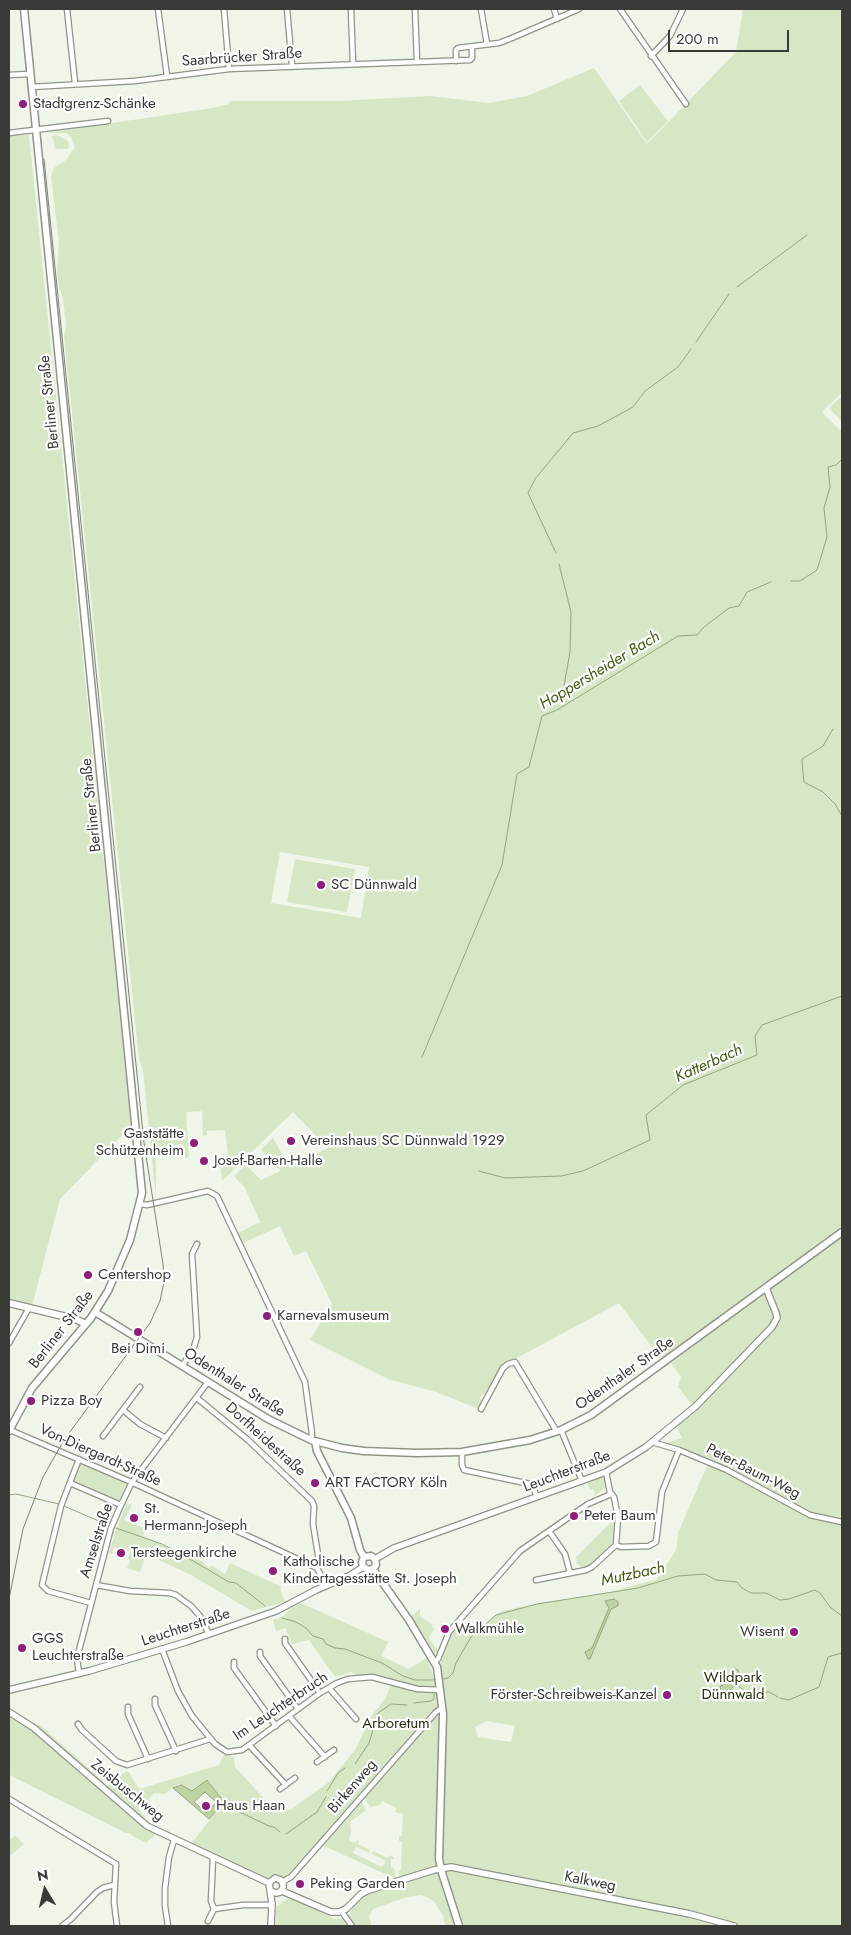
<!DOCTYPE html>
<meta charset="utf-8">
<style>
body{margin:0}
#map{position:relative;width:851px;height:1935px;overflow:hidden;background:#f0f5ea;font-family:Jost,sans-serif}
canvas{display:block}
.frame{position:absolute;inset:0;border:10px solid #393b36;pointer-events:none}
.north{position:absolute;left:20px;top:1865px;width:50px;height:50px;-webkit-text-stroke:4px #fff;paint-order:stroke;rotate:351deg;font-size:14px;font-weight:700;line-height:20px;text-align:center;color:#393b36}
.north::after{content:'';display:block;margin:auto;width:18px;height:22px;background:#393b36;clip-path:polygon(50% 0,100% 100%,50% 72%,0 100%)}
.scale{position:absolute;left:668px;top:30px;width:121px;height:22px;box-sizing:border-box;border:2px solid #393b36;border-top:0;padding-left:6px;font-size:15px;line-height:18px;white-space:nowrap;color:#393b36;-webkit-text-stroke:4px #fff;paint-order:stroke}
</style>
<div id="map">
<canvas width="851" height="1935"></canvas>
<div class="frame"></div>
<div class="north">N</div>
<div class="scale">200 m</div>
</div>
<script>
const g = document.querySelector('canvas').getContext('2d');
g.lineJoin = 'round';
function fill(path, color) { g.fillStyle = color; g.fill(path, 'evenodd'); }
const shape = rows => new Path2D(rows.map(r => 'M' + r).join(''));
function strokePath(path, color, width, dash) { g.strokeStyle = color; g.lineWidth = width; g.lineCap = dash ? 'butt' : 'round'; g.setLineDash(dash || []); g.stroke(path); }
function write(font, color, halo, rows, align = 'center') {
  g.font = font + ' Jost,sans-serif'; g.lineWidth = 4.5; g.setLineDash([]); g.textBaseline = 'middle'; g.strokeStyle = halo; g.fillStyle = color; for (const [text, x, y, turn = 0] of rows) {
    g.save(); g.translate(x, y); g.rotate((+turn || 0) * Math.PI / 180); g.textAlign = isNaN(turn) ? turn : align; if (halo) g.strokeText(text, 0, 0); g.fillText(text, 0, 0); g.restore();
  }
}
fill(shape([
 [743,9,842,9,842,392,822,412,842,432,842,1226,661,1359,619,1303,515,1359,506,1361,489,1388,480,1398,483,1402,479,1409,436,1392,388,1379,310,1340,332,1304,306,1251,294,1256,280,1226,243,1243,238,1233,260,1222,245,1188,234,1176,246,1165,261,1180,281,1171,261,1150,273,1138,289,1167,328,1148,293,1112,222,1181,220,1157,228,1156,225,1130,207,1131,207,1135,203,1136,202,1111,204,1111,186,1112,189,1157,185,1158,184,1146,181,1144,161,1149,158,1152,153,1145,153,1149,158,1153,156,1156,156,1199,143,1070,139,1059,64,336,66,325,63,298,59,287,57,271,59,243,51,176,54,168,66,160,75,147,71,137,66,133,45,133,213,108,229,104,230,101,338,101,430,96,489,103,527,96,594,68,647,144,736,52],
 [280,852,369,867,361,918,271,903],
 [640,85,668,121,647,142,619,101],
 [29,135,131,1126,60,1199,32,1306,9,1300,9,136],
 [57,135,67,140,69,144,68,149,55,149,53,139,50,137],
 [842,396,842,422,829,408],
 [295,859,355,869,347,912,287,902],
 [842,1236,842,1926,445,1926,443,1916,434,1901,422,1895,407,1897,373,1909,369,1916,372,1926,276,1926,276,1907,287,1899,292,1898,334,1919,348,1918,354,1905,369,1893,428,1875,400,1877,398,1871,401,1870,402,1841,399,1841,399,1836,402,1836,403,1814,395,1812,397,1808,382,1801,380,1805,370,1807,364,1797,361,1801,366,1810,350,1822,351,1833,349,1840,356,1843,357,1840,359,1841,358,1844,370,1850,369,1853,356,1847,353,1853,382,1867,386,1861,372,1854,373,1851,388,1858,390,1855,393,1857,394,1859,391,1859,391,1867,394,1868,396,1879,318,1843,281,1886,190,1845,224,1802,207,1779,192,1791,179,1784,165,1794,154,1793,140,1811,145,1817,143,1820,106,1788,125,1772,129,1772,139,1789,219,1765,224,1755,234,1757,235,1767,267,1802,290,1810,329,1782,355,1750,372,1715,385,1699,391,1685,396,1681,382,1676,356,1675,352,1672,335,1677,309,1640,292,1644,285,1628,276,1631,273,1620,284,1616,290,1609,301,1603,388,1642,381,1656,409,1669,427,1658,434,1678,442,1677,440,1665,449,1639,461,1623,474,1634,495,1615,507,1610,539,1603,611,1592,657,1579,676,1550,678,1533,709,1461,667,1443,682,1438,676,1426,782,1320,769,1290],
 [487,1721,515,1726,511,1742,478,1737,475,1727],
 [765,1292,774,1312,772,1324,693,1406,678,1387,681,1377,671,1363],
 [82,1463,125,1482,127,1485,119,1500,73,1482,79,1464],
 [602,1477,605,1479,606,1487,593,1497,595,1494,593,1489,590,1490,587,1483],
 [127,1503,132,1505,124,1520,146,1529,143,1536,204,1562,204,1564,209,1568,211,1565,225,1574,230,1563,282,1587,280,1589,285,1602,252,1611,191,1575,146,1554,140,1572,127,1568,130,1560,128,1559,130,1551,114,1547,112,1554,109,1553,116,1530],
 [615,1521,614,1540,611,1546,589,1566,582,1567,575,1562,578,1560,575,1558,611,1522],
 [420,1609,420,1616,433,1625,432,1627,434,1629,429,1638,438,1651,436,1655,411,1616],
 [9,1716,26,1725,130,1817,145,1828,156,1834,146,1843,131,1835,130,1833,126,1833,9,1775],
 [39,1724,105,1783,102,1786,40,1730,37,1726],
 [15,1835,24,1844,9,1857,9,1841]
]), '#d7e6c5');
const water = shape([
 [614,1599,618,1602,618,1606,611,1609,590,1659,588,1659,585,1652,592,1648,609,1608,605,1601,614,1599],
 [735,1669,738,1670,739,1673,733,1677,735,1681,734,1686,727,1693,721,1692,720,1686,723,1685,735,1669],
 [207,1780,224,1802,209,1819,173,1788,181,1785,192,1791,207,1780],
 [205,1792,216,1802,207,1813,194,1802,205,1792]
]);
fill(water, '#bdd4a0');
strokePath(water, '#95a680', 1);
strokePath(shape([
 [737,287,807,235],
 [696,342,729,294],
 [556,553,528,493,535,479,573,433,598,426,633,407,645,391,678,367,691,349],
 [559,564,571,612,570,652,562,697],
 [791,581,800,581,817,570,827,537,824,508,830,487,828,467,836,465,842,459],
 [833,729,823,746,802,759,803,773,804,782,823,792,835,804,842,816],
 [422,1057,502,865,517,774,529,767,542,716,557,710,678,636,697,635,704,627,729,608,739,606,747,592,771,582],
 [479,1171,505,1178,561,1176,583,1171,650,1140,646,1115,683,1085,757,1055,755,1036,762,1025,842,996],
 [9,1495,16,1494,59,1504],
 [64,1506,108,1525],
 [116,1528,162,1544,183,1555,229,1582,236,1583,265,1606],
 [282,1618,296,1622,306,1628,313,1636,323,1639,326,1644,335,1648,345,1649,382,1663,403,1676,415,1680,434,1680],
 [443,1679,448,1678,453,1673,456,1663,471,1637,496,1615,537,1604,638,1588,678,1576,705,1574,716,1580,737,1582,742,1588,751,1593,766,1593,780,1600,789,1599,815,1590,820,1593,830,1607,842,1616],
 [734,1683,748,1693,769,1692,778,1697],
 [780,1698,789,1700,819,1687,828,1657,842,1653],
 [414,1703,431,1701,434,1699,434,1694],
 [355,1764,369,1743,378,1713,391,1704,407,1705],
 [327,1791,338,1773,345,1768],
 [227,1806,269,1826,274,1827,280,1832],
 [286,1834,317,1812,326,1797]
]), '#95a680', 1);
const minor = shape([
 [67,9,75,83],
 [158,9,167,76],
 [224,9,229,69],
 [287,9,292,66],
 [351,9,353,64],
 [415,9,417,62],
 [481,9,487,44],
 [554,9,557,19],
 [620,9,686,104],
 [651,56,670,36,683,9],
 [456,61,456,50,458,48,499,43,512,38,579,9],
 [9,75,30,74],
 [31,87,135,81,229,69,470,60,472,58,472,47],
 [9,133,108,121],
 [140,1204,147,1205,208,1191,217,1196,305,1382,312,1434,311,1440],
 [9,1343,29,1308],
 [182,1366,193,1350,197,1337,192,1254,197,1244],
 [197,1398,248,1440,312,1501,314,1506,313,1524,319,1561,317,1568,326,1585],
 [481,1409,503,1368,508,1364,515,1362,557,1432],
 [123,1410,140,1424,166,1438],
 [10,1430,129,1481,317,1568],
 [561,1430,582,1481],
 [103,1436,140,1387],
 [652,1442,679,1450,727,1470,810,1515,842,1522],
 [462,1452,462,1465,464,1470,530,1484,533,1487,537,1497],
 [79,1459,61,1506,42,1585,48,1591,91,1603],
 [70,1483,121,1505],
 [549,1531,565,1554,570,1573],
 [616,1545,621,1547,649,1546,656,1542,662,1492,679,1450],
 [536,1580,586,1570,592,1567,616,1545,618,1517,614,1497,610,1492],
 [96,1585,130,1591,170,1593,176,1595,191,1606,200,1616,209,1634],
 [285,1639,285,1643,320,1693],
 [162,1649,178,1691,192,1716,215,1744,227,1752,242,1750,320,1693,337,1683,348,1679,372,1677,417,1689,440,1690],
 [260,1652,260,1656,298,1709],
 [234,1662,234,1668,276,1726],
 [434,1662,438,1659,449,1632,520,1551,588,1504,609,1495,610,1492,606,1472],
 [79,1674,77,1658,111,1528,121,1505,132,1482,208,1382],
 [329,1688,356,1719],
 [155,1699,155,1705,176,1751],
 [128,1707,128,1714,148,1759],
 [289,1716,325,1757],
 [78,1724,82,1730,116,1761,127,1765,210,1739],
 [249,1745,286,1785],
 [317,1762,334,1750],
 [280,1789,295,1778],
 [9,1799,116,1864,114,1902,117,1926],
 [282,1882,291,1877,436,1712,442,1708],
 [214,1909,243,1905,272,1905],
 [342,1912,352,1926],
 [208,1921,214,1909,211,1901,213,1858],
 [62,1926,71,1919,97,1892,103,1888,114,1885],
 [168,1926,165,1906,165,1888,169,1857,174,1840]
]);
const tertiary = shape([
 [375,1559,394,1548,606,1472,646,1447,696,1406,772,1327,777,1318,776,1313,766,1288],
 [9,1690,89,1671,186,1642,276,1611,316,1590,349,1576,363,1567],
 [9,1712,34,1728,147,1826,269,1883],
 [269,1883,272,1904,271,1926],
 [269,1883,275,1878,281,1880,283,1884,283,1888,280,1892,276,1893,271,1891],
 [282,1891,331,1912,339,1912,346,1909,361,1894,369,1890,434,1870,451,1867,690,1914,734,1926]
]);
const secondary = shape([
 [9,1303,75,1319,86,1324],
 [95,1312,268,1419,311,1440,342,1448,364,1451,417,1453,462,1452,530,1440,561,1430,591,1415,842,1232],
 [9,1431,32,1388,91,1318,108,1291,130,1240,142,1193,24,9],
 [315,1441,317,1451,351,1518,360,1550,364,1557],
 [364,1557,371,1556,375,1559,376,1565,373,1569],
 [364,1557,362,1562,363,1567,369,1570,373,1569],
 [373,1569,409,1620,437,1667,443,1714,439,1859,442,1873,459,1926]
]);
strokePath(minor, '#8f9489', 7);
strokePath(tertiary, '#8f9489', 8);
strokePath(secondary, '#8f9489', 9);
strokePath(minor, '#fff', 4.5);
strokePath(tertiary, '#fff', 5.5);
strokePath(secondary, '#fff', 6);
strokePath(shape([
 [9,1599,23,1529,43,1477,64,1440,150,1323,160,1301,164,1282,163,1264,144,1143,44,159]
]), '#7d8179', 1);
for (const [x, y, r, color] of [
 [23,104,5,"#911c7b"],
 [321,885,5,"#911c7b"],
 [291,1141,5,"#911c7b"],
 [194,1143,5,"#911c7b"],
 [204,1161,5,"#911c7b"],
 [88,1275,5,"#911c7b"],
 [267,1316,5,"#911c7b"],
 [138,1332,5,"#911c7b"],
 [31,1401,5,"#911c7b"],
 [315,1483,5,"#911c7b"],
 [574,1516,5,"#911c7b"],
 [134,1518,5,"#911c7b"],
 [121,1553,5,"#911c7b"],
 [273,1571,5,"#911c7b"],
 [445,1629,5,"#911c7b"],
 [794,1632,5,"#911c7b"],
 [22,1648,5,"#911c7b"],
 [667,1695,5,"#911c7b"],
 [206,1806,5,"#911c7b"],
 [300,1884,5,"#911c7b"]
]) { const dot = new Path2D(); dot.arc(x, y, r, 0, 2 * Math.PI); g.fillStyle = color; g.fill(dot); strokePath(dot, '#fff', 2); }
write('15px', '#393b36', '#fff', [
 ["Saarbrücker Straße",242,58,-4],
 ["Berliner Straße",50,402,-96],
 ["Berliner Straße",92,805,-96],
 ["Berliner Straße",62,1330,-52],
 ["Odenthaler Straße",625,1374,-35],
 ["Odenthaler Straße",234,1383,32],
 ["Dorfheidestraße",265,1440,42],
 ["Von-Diergardt-Straße",100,1456,24],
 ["Leuchterstraße",567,1472,-21],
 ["Peter-Baum-Weg",753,1472,27],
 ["Amselstraße",97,1541,-72],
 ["Leuchterstraße",186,1628,-18],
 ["Im Leuchterbruch",281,1707,-34],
 ["Birkenweg",353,1787,-49],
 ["Zeisbuschweg",127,1791,39],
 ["Kalkweg",590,1882,11]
]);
write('15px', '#393b36', '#fff', [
 ["Stadtgrenz-Schänke",33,104],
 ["SC Dünnwald",331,885],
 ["Gaststätte",184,1134,"right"],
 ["Schützenheim",184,1151,"right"],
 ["Vereinshaus SC Dünnwald 1929",301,1141],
 ["Josef-Barten-Halle",214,1161],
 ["Centershop",98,1275],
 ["Karnevalsmuseum",277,1316],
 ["Bei Dimi",138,1349,"center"],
 ["Pizza Boy",41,1401],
 ["ART FACTORY Köln",325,1483],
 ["St.",144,1509],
 ["Hermann-Joseph",144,1526],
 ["Peter Baum",584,1516],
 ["Tersteegenkirche",131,1553],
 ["Katholische",283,1562],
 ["Kindertagesstätte St. Joseph",283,1579],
 ["Walkmühle",455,1629],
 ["Wisent",784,1632,"right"],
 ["GGS",32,1639],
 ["Leuchterstraße",32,1656],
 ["Förster-Schreibweis-Kanzel",657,1695,"right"],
 ["Haus Haan",216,1806],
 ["Peking Garden",310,1884]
], 'left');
write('15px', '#24320c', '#fff', [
 ["Wildpark",733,1678],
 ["Dünnwald",733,1695],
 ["Arboretum",396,1724]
]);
write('italic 16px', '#435d11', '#fff', [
 ["Hoppersheider Bach",600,671,-31],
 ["Katterbach",709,1064,-24],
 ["Mutzbach",633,1575,-12]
]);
</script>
